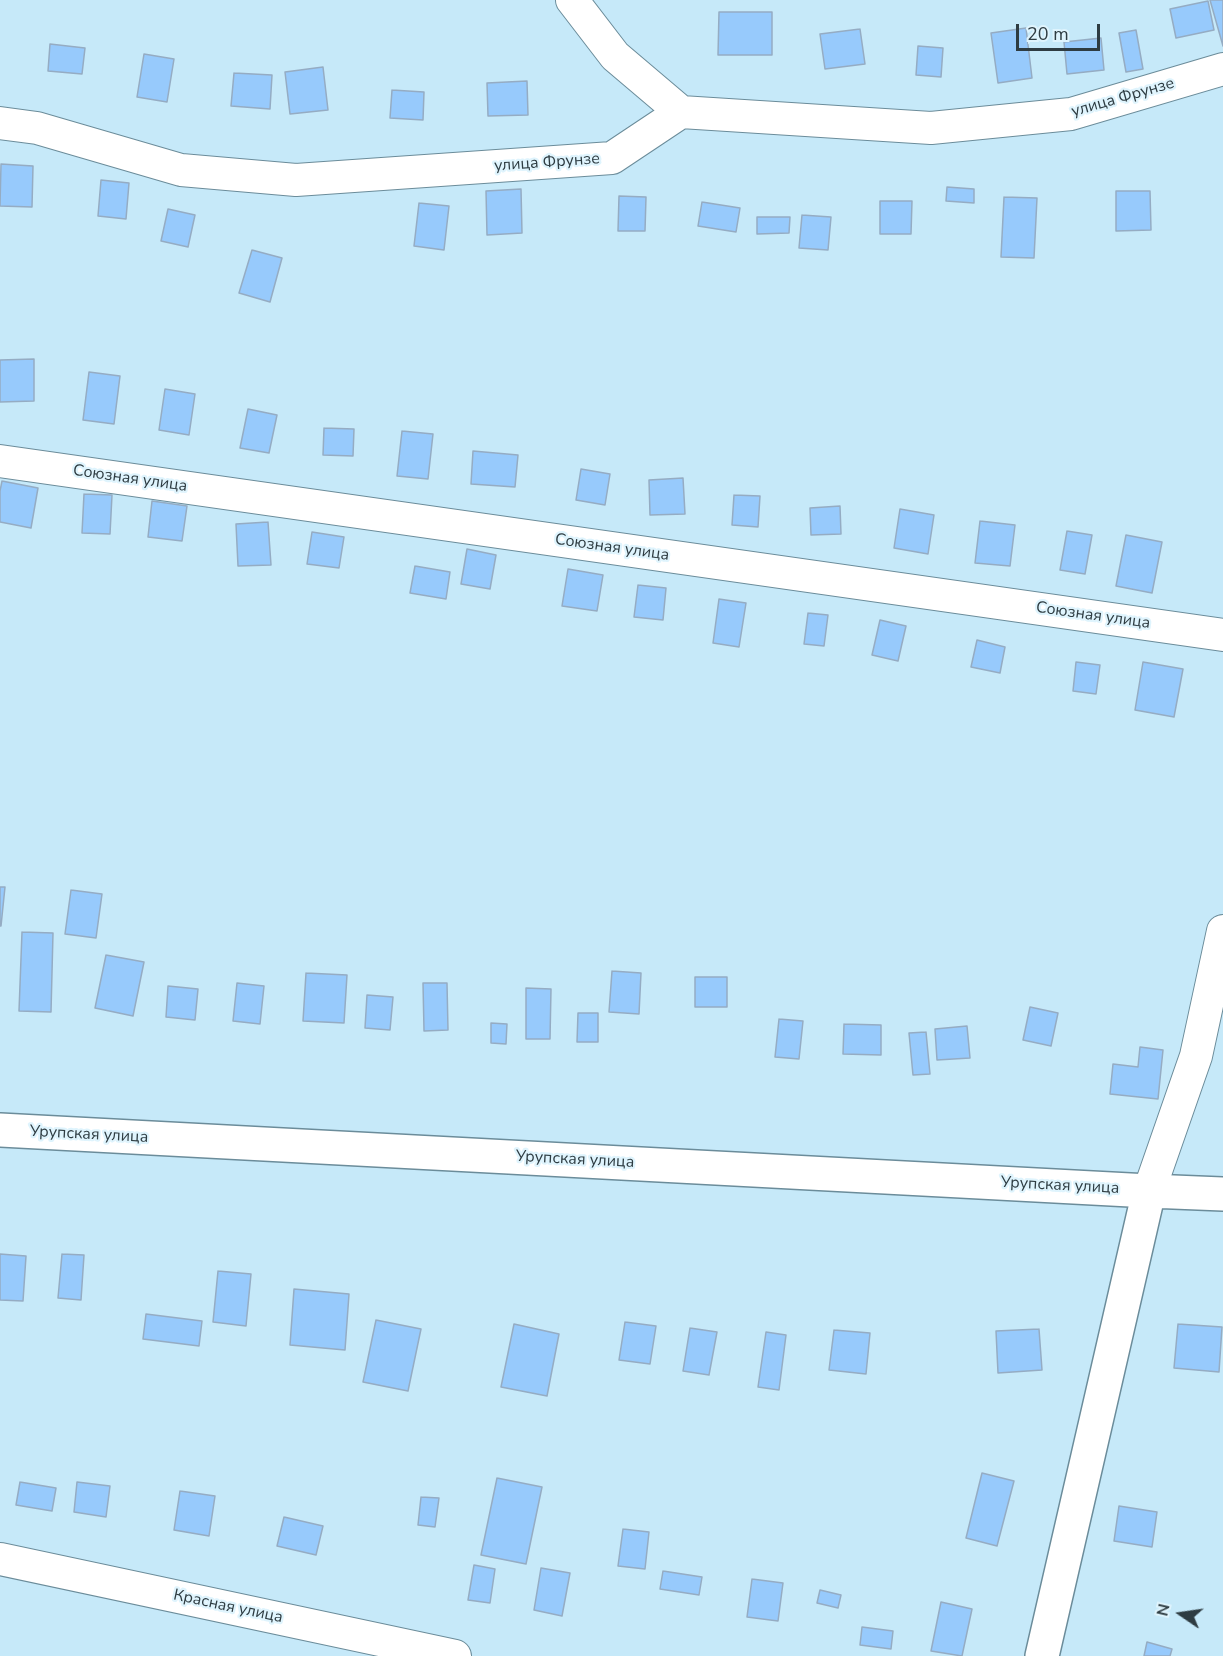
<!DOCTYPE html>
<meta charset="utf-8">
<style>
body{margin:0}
#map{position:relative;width:1223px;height:1656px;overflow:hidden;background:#c6e9f9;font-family:"Nunito Sans",sans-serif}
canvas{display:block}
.north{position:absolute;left:1151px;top:1584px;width:60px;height:60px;-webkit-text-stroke:4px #dff4fd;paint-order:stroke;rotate:283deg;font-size:16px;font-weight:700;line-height:24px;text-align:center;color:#2e3c42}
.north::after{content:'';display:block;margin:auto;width:21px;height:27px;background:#2e3c42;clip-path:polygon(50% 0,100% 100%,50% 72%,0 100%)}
.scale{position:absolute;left:1016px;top:24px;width:84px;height:27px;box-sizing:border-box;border:3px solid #2e3c42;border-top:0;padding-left:8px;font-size:18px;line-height:21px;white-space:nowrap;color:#2e3c42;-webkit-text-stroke:4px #dff4fd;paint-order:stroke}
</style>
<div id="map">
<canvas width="1223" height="1656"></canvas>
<div class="north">N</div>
<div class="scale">20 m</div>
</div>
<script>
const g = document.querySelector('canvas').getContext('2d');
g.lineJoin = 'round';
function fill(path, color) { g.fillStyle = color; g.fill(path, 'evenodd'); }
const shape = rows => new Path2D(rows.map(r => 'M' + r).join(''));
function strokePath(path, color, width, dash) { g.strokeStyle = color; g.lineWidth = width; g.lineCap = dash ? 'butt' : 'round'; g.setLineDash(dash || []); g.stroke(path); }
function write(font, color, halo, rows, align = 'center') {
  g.font = font + ' "Nunito Sans",sans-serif'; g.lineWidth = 4.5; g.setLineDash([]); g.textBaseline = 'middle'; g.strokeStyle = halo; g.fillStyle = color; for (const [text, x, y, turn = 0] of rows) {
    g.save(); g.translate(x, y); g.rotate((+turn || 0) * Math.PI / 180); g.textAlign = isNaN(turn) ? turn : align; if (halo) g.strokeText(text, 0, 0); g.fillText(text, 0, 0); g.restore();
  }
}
const building = shape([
 [1210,0,1223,0,1223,46,1210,0],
 [1208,1,1214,30,1176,38,1170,9,1208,1],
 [719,12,772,12,772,55,718,55,719,12],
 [1026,28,1032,78,998,83,991,33,1026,28],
 [860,29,865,64,825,69,820,34,860,29],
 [1136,30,1143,69,1126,72,1119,33,1136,30],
 [1101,38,1104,70,1067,74,1064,42,1101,38],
 [50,44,85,48,82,74,48,71,50,44],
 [918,46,943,48,941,77,916,75,918,46],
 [144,54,174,59,167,102,137,97,144,54],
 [323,67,328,110,290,114,285,72,323,67],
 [234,73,272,75,270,109,231,106,234,73],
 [527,81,528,115,488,116,487,83,527,81],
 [392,90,424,92,423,120,390,118,392,90],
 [1,164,33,166,32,207,0,206,1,164],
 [101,180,129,183,126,219,98,216,101,180],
 [947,187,974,189,974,203,946,201,947,187],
 [521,189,522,233,487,235,486,191,521,189],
 [1116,191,1150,191,1151,230,1116,231,1116,191],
 [619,196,646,197,645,231,618,231,619,196],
 [1004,197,1037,198,1034,258,1001,257,1004,197],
 [880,201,912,201,911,234,880,234,880,201],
 [702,202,740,208,736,232,698,226,702,202],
 [419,203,449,206,444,250,414,246,419,203],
 [168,209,195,215,188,247,161,241,168,209],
 [802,215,831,217,828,250,799,248,802,215],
 [757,217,790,217,789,233,757,234,757,217],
 [252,250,282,258,270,302,239,293,252,250],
 [34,359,34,401,0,402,0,360,34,359],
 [89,372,120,376,114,424,83,420,89,372],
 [165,389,195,394,189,435,159,430,165,389],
 [248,409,277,415,269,453,240,448,248,409],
 [324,428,354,429,353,456,323,455,324,428],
 [402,431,433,434,428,479,397,476,402,431],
 [473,451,518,455,515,487,471,484,473,451],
 [581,469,610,474,605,505,576,500,581,469],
 [683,478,685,514,650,515,649,480,683,478],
 [2,481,38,488,31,528,0,522,0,491,2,481],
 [84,494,112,495,110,534,82,533,84,494],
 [734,495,760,496,758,527,732,525,734,495],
 [152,501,187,506,182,541,148,537,152,501],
 [840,506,841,534,811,535,810,508,840,506],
 [900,509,934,515,928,554,894,548,900,509],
 [980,521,1015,525,1010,566,975,563,980,521],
 [268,522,271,565,238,566,236,524,268,522],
 [1067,531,1092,535,1085,574,1060,570,1067,531],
 [312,532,344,537,339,568,307,564,312,532],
 [1126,535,1162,542,1152,593,1116,586,1126,535],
 [467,549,496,555,490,589,461,584,467,549],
 [415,566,450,572,446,599,410,593,415,566],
 [568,569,603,575,597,611,562,606,568,569],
 [638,585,666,588,663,620,634,617,638,585],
 [719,599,746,603,739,647,713,643,719,599],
 [808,613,828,615,824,646,804,644,808,613],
 [880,620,906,626,898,661,872,655,880,620],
 [977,640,1005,647,1000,673,971,667,977,640],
 [1076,662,1100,665,1096,694,1073,691,1076,662],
 [1143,662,1183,669,1174,717,1135,710,1143,662],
 [0,887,5,887,1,926,0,926,0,887],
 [71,890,102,894,96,938,65,934,71,890],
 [22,932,53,933,51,1012,19,1011,22,932],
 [106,955,144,962,133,1016,95,1008,106,955],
 [612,971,641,973,639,1014,609,1012,612,971],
 [306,973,347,975,344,1023,303,1021,306,973],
 [695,977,727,977,727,1007,695,1007,695,977],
 [237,983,264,986,260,1024,233,1021,237,983],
 [423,983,447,983,448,1030,424,1031,423,983],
 [168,986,198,989,195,1020,166,1017,168,986],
 [526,988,551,989,550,1039,526,1039,526,988],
 [367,995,393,997,390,1030,365,1028,367,995],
 [1030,1007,1058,1013,1051,1046,1023,1040,1030,1007],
 [578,1013,598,1013,598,1042,577,1042,578,1013],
 [779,1019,803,1021,799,1059,775,1057,779,1019],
 [491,1023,507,1024,506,1044,491,1043,491,1023],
 [844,1024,881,1025,881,1055,843,1054,844,1024],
 [967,1026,970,1058,937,1060,935,1029,967,1026],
 [926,1032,930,1074,913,1075,909,1033,926,1032],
 [1140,1047,1163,1050,1158,1099,1110,1094,1113,1064,1138,1067,1140,1047],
 [0,1254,26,1256,23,1301,0,1300,0,1254],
 [62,1254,84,1255,81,1300,58,1298,62,1254],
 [218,1271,251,1274,246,1326,213,1322,218,1271],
 [294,1289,349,1294,345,1350,290,1345,294,1289],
 [146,1314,202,1321,199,1346,143,1339,146,1314],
 [376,1320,421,1329,408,1391,363,1382,376,1320],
 [625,1322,656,1326,650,1364,619,1360,625,1322],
 [514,1324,559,1334,547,1396,501,1387,514,1324],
 [1178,1324,1222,1327,1219,1372,1174,1368,1178,1324],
 [690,1328,717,1332,709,1375,683,1371,690,1328],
 [1039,1329,1042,1370,998,1373,996,1331,1039,1329],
 [834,1330,870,1333,866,1374,829,1370,834,1330],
 [766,1332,786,1335,779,1390,758,1387,766,1332],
 [982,1473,1014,1481,997,1546,966,1538,982,1473],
 [497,1478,542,1487,526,1564,481,1555,497,1478],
 [20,1482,56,1488,52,1511,16,1505,20,1482],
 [77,1482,110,1486,106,1517,74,1512,77,1482],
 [180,1491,215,1496,209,1536,174,1530,180,1491],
 [421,1497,439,1498,435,1527,418,1525,421,1497],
 [1119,1506,1157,1512,1152,1547,1114,1541,1119,1506],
 [284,1517,323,1526,316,1555,277,1546,284,1517],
 [623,1529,649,1532,645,1569,618,1566,623,1529],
 [474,1565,495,1569,490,1603,468,1600,474,1565],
 [541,1568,570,1573,562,1616,534,1610,541,1568],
 [663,1571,702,1577,699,1595,660,1589,663,1571],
 [752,1579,783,1583,778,1621,747,1617,752,1579],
 [820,1590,841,1595,838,1608,817,1603,820,1590],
 [941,1602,972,1609,962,1656,931,1651,941,1602],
 [862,1627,893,1631,891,1649,860,1645,862,1627],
 [1147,1642,1172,1649,1170,1656,1144,1656,1147,1642]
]);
fill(building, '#97cafc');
strokePath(building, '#95acc3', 1.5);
const street = shape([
 [572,0,615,56,681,112],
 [0,123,37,128,181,170,296,180,612,158,681,112,931,128,1071,114,1223,69],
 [0,461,1223,635],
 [1149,1191,1196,1056,1223,931],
 [0,1559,455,1656]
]);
const secondary = shape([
 [0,1130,1149,1191,1223,1194],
 [1042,1656,1149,1191]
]);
strokePath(street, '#6b8c9a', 34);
strokePath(secondary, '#6b8c9a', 36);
strokePath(street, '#fff', 32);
strokePath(secondary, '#fff', 33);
write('16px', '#2e3c42', '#dff4fd', [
 ["улица Фрунзе",1123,98,-16],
 ["улица Фрунзе",547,163,-4],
 ["Союзная улица",130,479,8],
 ["Союзная улица",612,548,8],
 ["Союзная улица",1093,616,8],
 ["Урупская улица",89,1135,3],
 ["Урупская улица",575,1160,3],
 ["Урупская улица",1060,1186,3],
 ["Красная улица",228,1607,12]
]);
</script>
